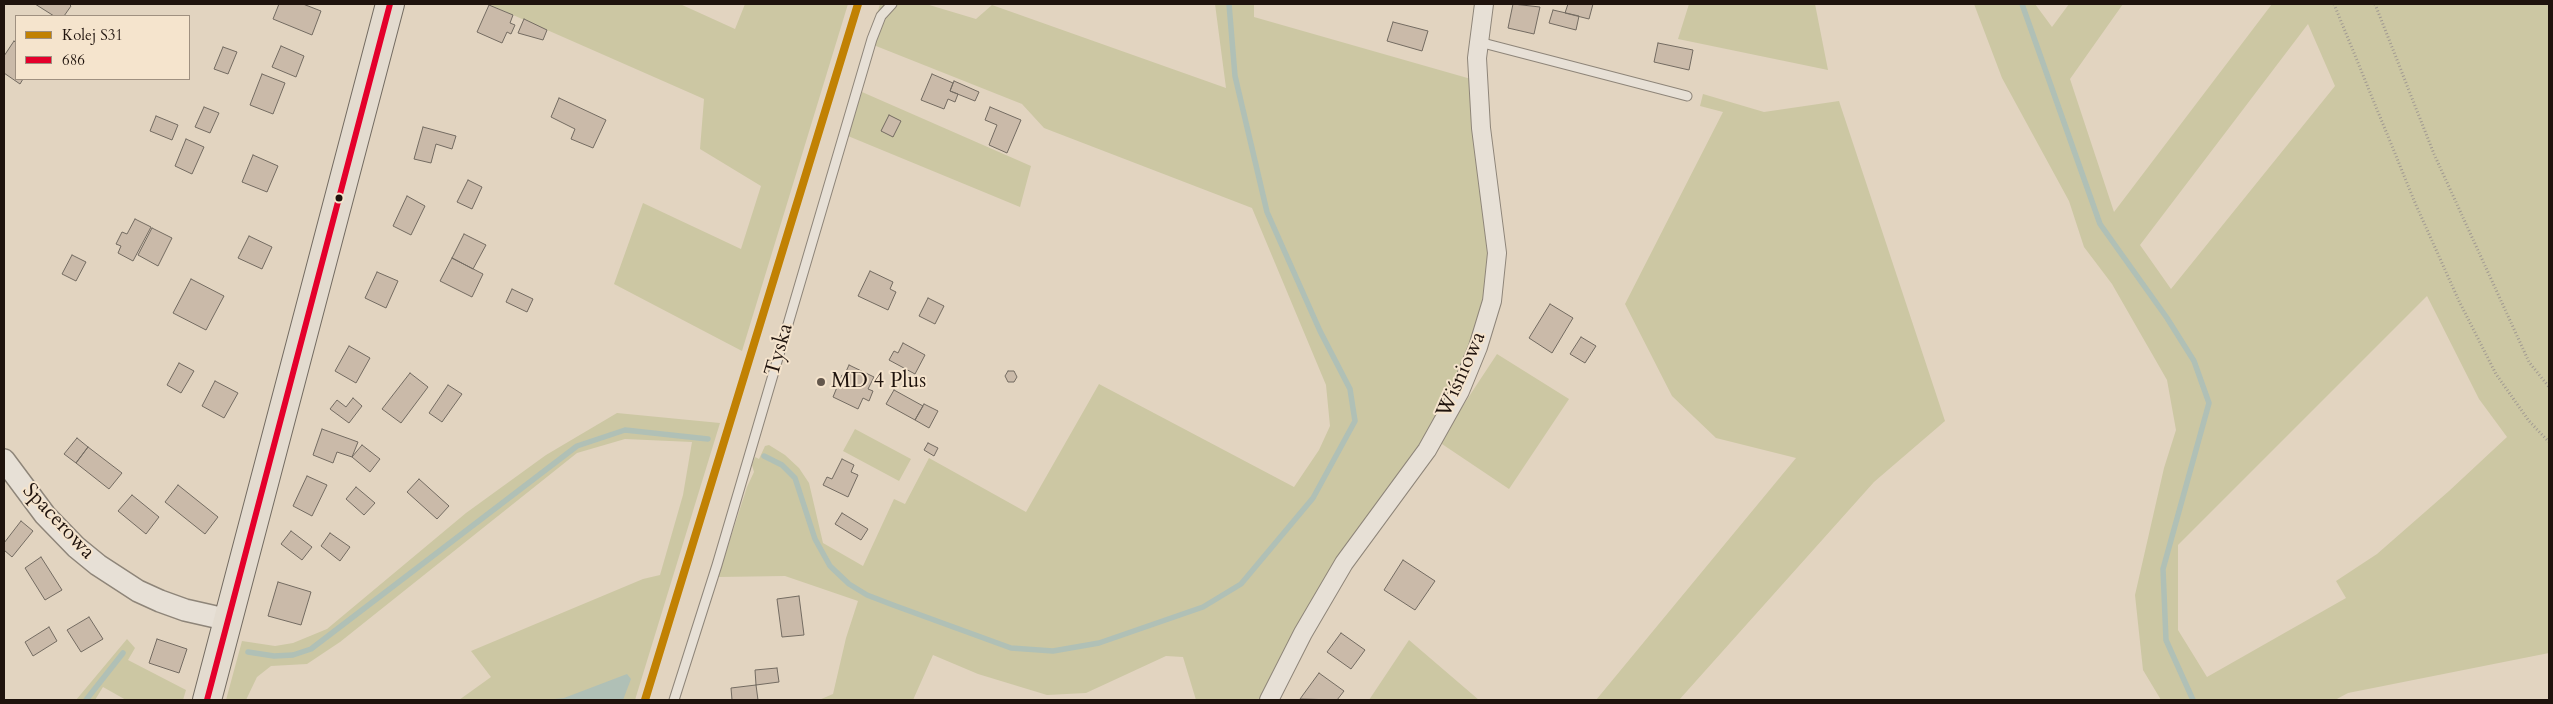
<!DOCTYPE html>
<meta charset="utf-8">
<style>
body{margin:0}
#map{position:relative;width:2553px;height:704px;overflow:hidden;background:#e2d4c0;font-family:Cardo,serif}
canvas{display:block}
.frame{position:absolute;inset:0;border:5px solid #1f130d;pointer-events:none}
.legend{position:absolute;left:15px;top:15px;width:175px;height:65px;box-sizing:border-box;background:#f5e4cd;border:1px solid #9f9080;margin:0;padding:6px 9px;list-style:none;font-size:15px;color:#1f130d}
.legend li{display:flex;align-items:center;gap:10px;height:25px}
.legend b{width:25px;border:1px solid #9f9080}
</style>
<div id="map">
<canvas width="2553" height="704"></canvas>
<div class="frame"></div>
<ul class="legend">
<li><b style="height:6px;background:#c18103"></b>Kolej S31</li>
<li><b style="height:6px;background:#e4002b"></b>686</li>
</ul>
</div>
<script>
const g = document.querySelector('canvas').getContext('2d');
g.lineJoin = 'round';
function fill(path, color) { g.fillStyle = color; g.fill(path, 'evenodd'); }
const shape = rows => new Path2D(rows.map(r => 'M' + r).join(''));
function strokePath(path, color, width, dash) { g.strokeStyle = color; g.lineWidth = width; g.lineCap = dash ? 'butt' : 'round'; g.setLineDash(dash || []); g.stroke(path); }
function write(font, color, halo, rows, align = 'center') {
  g.font = font + ' Cardo,serif'; g.lineWidth = 4; g.setLineDash([]); g.textBaseline = 'middle'; g.strokeStyle = halo; g.fillStyle = color; for (const [text, x, y, turn = 0] of rows) {
    g.save(); g.translate(x, y); g.rotate((+turn || 0) * Math.PI / 180); g.textAlign = isNaN(turn) ? turn : align; if (halo) g.strokeText(text, 0, 0); g.fillText(text, 0, 0); g.restore();
  }
}
fill(shape([
 [488,4,680,4,735,29,745,4,848,4,742,351,614,284,643,203,741,249,761,186,700,149,704,99],
 [880,4,926,4,976,19,992,5,1226,88,1215,4,1254,4,1254,17,1471,79,1491,262,1476,340,1440,420,1309,605,1261,700,1196,700,1183,657,1166,656,1086,693,1047,695,978,674,933,655,913,700,819,700,833,694,846,638,858,601,785,576,718,577,747,487,754,472,752,465,755,457,759,459,765,446,769,445,785,455,799,468,809,483,823,543,863,566,894,499,905,504,929,458,1026,512,1099,384,1294,487,1319,450,1330,426,1326,385,1252,208,1044,128,1022,104,876,46,869,40],
 [1689,4,1815,4,1828,70,1678,39],
 [1974,4,2035,4,2052,27,2069,4,2123,4,2070,79,2114,212,2272,4,2549,4,2549,653,2348,693,2335,700,2161,700,2143,670,2135,595,2164,468,2176,430,2167,380,2112,284,2084,247,2069,201,2002,78],
 [2308,24,2335,86,2171,289,2140,245],
 [2427,296,2479,399,2507,437,2449,491,2377,554,2336,581,2346,598,2207,677,2178,630,2178,545],
 [862,92,1031,166,1020,207,848,136],
 [1703,94,1764,112,1839,101,1945,421,1874,482,1679,700,1596,700,1796,458,1716,438,1672,396,1625,304,1723,112,1700,106],
 [1497,354,1569,399,1509,489,1439,442],
 [617,413,720,423,635,700,459,700,491,677,471,651,643,579,660,575,683,495,692,442,625,439,577,453,340,642,307,664,271,666,257,677,246,700,226,700,242,641,275,646,293,643,327,629,466,513,546,455],
 [855,429,911,459,899,481,843,451],
 [127,639,135,648,128,660,186,690,183,700,126,700,103,687,95,700,76,700],
 [1409,640,1479,700,1369,700]
]), '#ccc7a3');
fill(shape([
 [627,674,631,679,623,700,545,700,564,698]
]), '#b0c0b6');
strokePath(shape([
 [2022,4,2100,224,2167,318,2194,361,2209,403,2163,569,2166,640,2193,700],
 [764,456,782,465,795,478,815,539,830,566,849,584,867,595,893,605,1011,648,1053,651,1099,643,1203,607,1241,584,1313,498,1355,421,1350,389,1320,331,1267,212,1235,76,1229,4],
 [248,652,274,656,293,655,311,649,577,446,625,430,708,439],
 [86,700,123,653]
]), '#b0c0b6', 5.5);
const building = shape([
 [35,4,69,4,71,6,64,16,54,16,35,4],
 [279,4,303,4,321,11,312,35,273,19,279,4],
 [1513,4,1540,7,1534,34,1508,28,1513,4],
 [1568,4,1593,4,1589,19,1565,13,1568,4],
 [489,5,513,15,510,23,515,25,511,34,507,32,502,43,477,32,489,5],
 [1553,10,1579,16,1576,30,1549,23,1553,10],
 [524,19,547,30,543,40,518,33,524,19],
 [1393,22,1428,31,1422,51,1387,41,1393,22],
 [14,41,16,43,16,79,23,79,20,84,4,73,4,56,14,41],
 [1658,43,1693,50,1689,70,1654,62,1658,43],
 [281,46,304,56,296,77,272,67,281,46],
 [223,47,237,52,228,74,214,69,223,47],
 [262,74,285,83,273,114,250,105,262,74],
 [932,74,953,83,950,91,958,94,955,102,948,99,944,109,921,100,932,74],
 [954,81,979,92,975,101,950,91,954,81],
 [559,98,606,120,593,148,571,139,575,129,551,117,559,98],
 [204,107,219,113,210,133,195,127,204,107],
 [990,107,1021,120,1007,153,989,145,997,125,985,120,990,107],
 [889,115,901,121,893,137,881,131,889,115],
 [156,116,178,125,172,140,150,131,156,116],
 [423,127,456,136,452,149,436,144,431,163,414,159,423,127],
 [186,139,204,147,192,174,175,166,186,139],
 [253,155,278,166,267,192,242,182,253,155],
 [468,180,482,187,472,209,457,202,468,180],
 [407,196,425,206,411,235,393,226,407,196],
 [135,219,151,227,133,261,118,253,121,246,116,244,122,232,127,234,135,219],
 [152,228,172,238,158,266,138,255,152,228],
 [464,234,486,245,473,269,452,258,464,234],
 [249,236,272,247,262,269,238,258,249,236],
 [72,255,86,262,76,281,62,274,72,255],
 [452,258,483,274,472,297,440,281,452,258],
 [870,271,893,282,890,289,896,292,888,310,858,296,870,271],
 [377,272,398,281,386,308,365,298,377,272],
 [191,279,224,296,206,330,173,313,191,279],
 [512,289,533,299,527,312,506,302,512,289],
 [928,298,944,306,935,324,919,316,928,298],
 [1550,304,1573,318,1552,353,1529,338,1550,304],
 [1581,337,1596,346,1585,363,1570,354,1581,337],
 [903,343,925,355,915,374,889,360,894,351,898,353,903,343],
 [349,346,370,358,356,383,335,371,349,346],
 [179,363,194,371,181,393,167,385,179,363],
 [849,365,874,377,868,389,873,391,869,401,863,398,858,409,833,397,842,375,844,376,849,365],
 [1008,371,1014,371,1017,377,1014,382,1008,382,1005,376,1008,371],
 [410,373,428,387,401,423,382,409,410,373],
 [215,381,238,393,224,418,202,406,215,381],
 [448,385,462,394,442,422,429,413,448,385],
 [894,390,923,406,915,420,886,404,894,390],
 [353,398,362,406,349,423,330,409,337,400,346,407,353,398],
 [924,404,938,411,929,428,915,420,924,404],
 [322,429,358,442,352,457,337,452,333,463,313,455,322,429],
 [77,438,88,447,76,463,64,454,77,438],
 [928,443,938,448,934,456,924,450,928,443],
 [362,445,380,459,370,472,352,457,362,445],
 [88,447,122,473,109,489,76,463,88,447],
 [842,459,854,465,851,472,858,475,848,497,823,485,827,477,832,479,842,459],
 [307,476,327,485,312,516,293,506,307,476],
 [419,479,449,506,437,519,407,492,419,479],
 [178,485,218,517,205,534,165,502,178,485],
 [356,487,375,503,364,515,346,499,356,487],
 [132,495,159,517,146,534,118,511,132,495],
 [842,513,868,529,861,540,835,524,842,513],
 [21,521,33,531,12,557,4,550,4,543,21,521],
 [291,531,312,547,302,560,281,544,291,531],
 [330,533,350,547,340,561,321,546,330,533],
 [41,557,62,590,45,600,25,568,41,557],
 [1403,560,1435,581,1415,610,1384,590,1403,560],
 [278,582,311,592,301,625,268,616,278,582],
 [799,596,804,635,782,637,777,599,799,596],
 [89,617,103,639,81,652,67,630,89,617],
 [49,627,57,641,33,656,25,642,49,627],
 [1341,633,1365,650,1351,669,1327,652,1341,633],
 [157,639,187,649,179,673,149,663,157,639],
 [777,668,779,682,756,685,755,670,777,668],
 [1319,673,1344,691,1337,700,1300,699,1319,673],
 [756,685,758,700,732,700,731,688,756,685]
]);
fill(building, '#cabaa9');
strokePath(building, '#736b61', 1);
const service = shape([
 [1479,42,1687,96],
 [674,700,717,565,872,39,881,16,892,4]
]);
const minor = shape([
 [1269,700,1303,633,1344,563,1427,450,1460,391,1478,347,1492,301,1497,253,1481,128,1477,58,1484,4]
]);
const tertiary = shape([
 [4,460,45,515,76,547,98,565,138,591,160,601,185,610,229,620]
]);
const primary = shape([
 [207,700,390,4]
]);
strokePath(service, '#8e8579', 11);
strokePath(minor, '#8e8579', 20);
strokePath(tertiary, '#8e8579', 24);
strokePath(primary, '#736b61', 30);
strokePath(shape([
 [2334,4,2416,205,2459,301,2496,374,2529,421,2549,442],
 [2375,4,2434,154,2529,362,2549,387]
]), '#a19a92', 3, [1, 2.5]);
strokePath(service, '#e7e0d6', 9);
strokePath(minor, '#e7e0d6', 18);
strokePath(tertiary, '#e7e0d6', 21);
strokePath(primary, '#e3dbcf', 28);
strokePath(shape([
 [207,700,390,4]
]), '#e4002b', 6);
strokePath(shape([
 [645,700,858,4]
]), '#c18103', 8);
for (const [x, y, r, color] of [
 [339,198,4.5,"#1f130d"],
 [821,382,5,"#63574c"]
]) { const dot = new Path2D(); dot.arc(x, y, r, 0, 2 * Math.PI); g.fillStyle = color; g.fill(dot); strokePath(dot, '#f5e4cd', 2); }
write('21px', '#1f130d', '#f5e4cd', [
 ["Tyska",780,350,-74],
 ["Wiśniowa",1462,375,-66],
 ["Spacerowa",58,522,47]
]);
write('21px', '#1f130d', '#f5e4cd', [
 ["MD 4 Plus",831,382]
], 'left');
</script>
